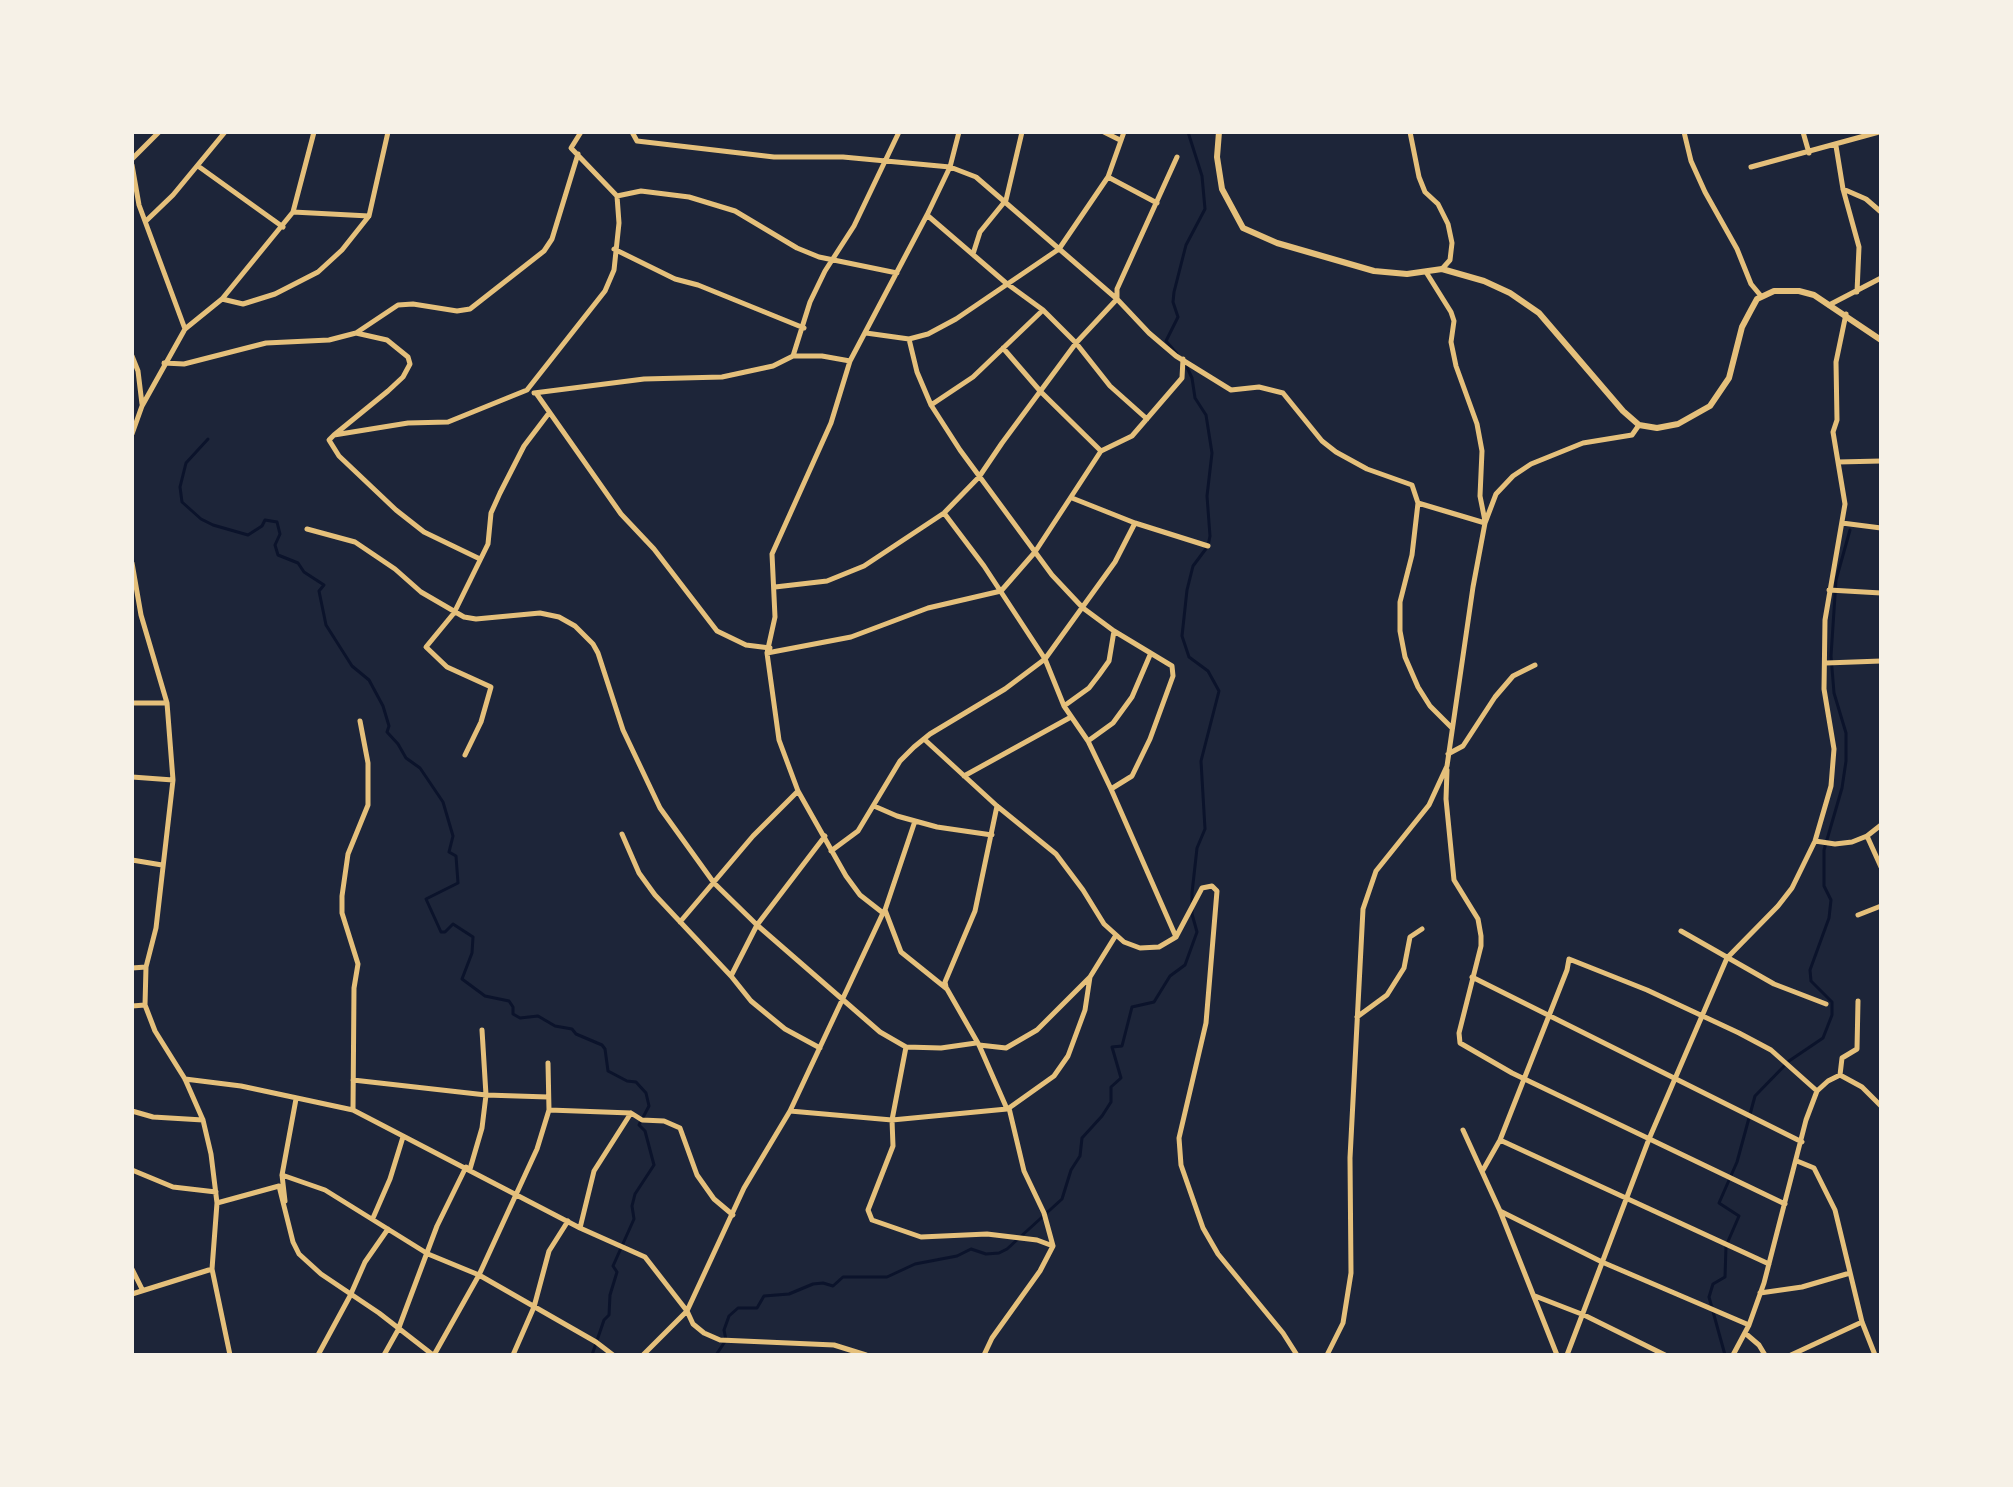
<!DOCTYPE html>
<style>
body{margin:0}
#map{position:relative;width:2013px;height:1487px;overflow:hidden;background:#14213d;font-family:"Source Sans 3",sans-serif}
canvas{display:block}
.frame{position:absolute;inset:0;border:134px solid #f6f1e7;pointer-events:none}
</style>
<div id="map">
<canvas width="2013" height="1487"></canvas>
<div class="frame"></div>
</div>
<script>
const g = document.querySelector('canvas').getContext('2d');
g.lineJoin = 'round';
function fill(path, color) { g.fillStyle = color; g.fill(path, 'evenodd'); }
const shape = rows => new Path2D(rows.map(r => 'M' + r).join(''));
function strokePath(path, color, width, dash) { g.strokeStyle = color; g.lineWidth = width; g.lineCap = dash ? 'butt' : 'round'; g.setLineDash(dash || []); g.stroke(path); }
fill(shape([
 [132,132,1881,132,1881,1355,132,1355]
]), '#1d2539');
strokePath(shape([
 [1177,354,1166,341,1178,317,1173,302,1174,292,1186,245,1205,209,1202,176,1188,132],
 [208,439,186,463,180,487,182,502,201,519,213,525,248,535,262,526,265,520,277,522,280,534,275,545,278,555,298,563,304,572,324,585,319,591,326,625,352,666,369,680,383,706,389,726,387,732,398,744,406,758,420,768,443,802,453,836,449,852,456,856,458,883,426,899,441,932,445,932,453,924,473,937,472,953,462,979,485,996,509,1001,513,1007,513,1014,520,1018,538,1016,555,1026,572,1029,576,1034,602,1045,605,1049,608,1071,627,1081,636,1082,646,1093,649,1106,639,1125,645,1131,654,1165,635,1194,632,1206,634,1219,613,1266,617,1272,610,1295,609,1315,604,1320,592,1355],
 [716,1355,726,1340,724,1330,729,1316,738,1308,757,1308,764,1296,789,1294,813,1284,823,1283,833,1286,843,1277,887,1277,915,1264,957,1256,971,1249,986,1254,999,1253,1007,1249,1062,1199,1071,1170,1080,1156,1082,1138,1102,1116,1111,1102,1111,1087,1121,1078,1112,1047,1122,1046,1132,1007,1154,1002,1170,976,1185,965,1197,932,1192,914,1192,893,1197,848,1205,829,1201,761,1219,691,1208,671,1189,657,1182,636,1187,590,1193,566,1208,546,1210,536,1207,496,1212,453,1206,415,1195,398,1192,378,1185,363],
 [1725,1355,1709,1297,1713,1284,1725,1277,1726,1246,1739,1216,1719,1203,1737,1162,1755,1096,1789,1061,1823,1038,1832,1015,1832,1002,1811,981,1810,970,1829,918,1831,900,1824,886,1824,850,1842,788,1846,761,1846,733,1834,693,1831,656,1836,580,1850,530]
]), '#0b132b', 3);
strokePath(shape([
 [632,132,637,141,774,157,843,157,950,167,976,177,1117,299,1149,333,1176,356,1231,390,1259,387,1283,393,1322,441,1336,452,1367,469,1412,485,1418,503,1412,555,1400,602,1400,631,1405,657,1418,687,1430,706,1452,728],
 [959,132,950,167,927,215,850,361,831,423,772,554,775,617,767,653,779,740,798,791,846,876,860,895,883,913,885,910,901,952,947,989,979,1045,1007,1109,1009,1108,1024,1171,1044,1213,1053,1246,1040,1271,992,1338,984,1355],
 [1104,132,1120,140],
 [1410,132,1419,177,1425,192,1438,204,1448,224,1452,243,1450,260,1442,269],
 [1684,132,1691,161,1705,192,1737,249,1751,284,1761,296],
 [1803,132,1809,153],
 [1836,146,1843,189,1859,247,1857,292],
 [132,159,159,132],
 [132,165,139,205,185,329],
 [198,166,283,227],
 [1751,167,1879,132],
 [1108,177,1157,203],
 [1843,189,1866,199,1881,212],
 [617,196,641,191,689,197,735,211,797,248,819,257,897,273],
 [293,212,369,216],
 [927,215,1006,283,1043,310,1076,343,1110,386,1147,419],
 [147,220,173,195,225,132],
 [614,249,675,279,698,285,804,328],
 [973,254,980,232,1006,200,1022,132],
 [1426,272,1451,312,1454,321,1451,342,1456,366,1477,424,1482,451,1480,496,1485,521],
 [222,299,243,304,275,294,318,272,342,250,369,216,388,132],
 [1829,305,1881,278],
 [356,333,387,340,408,357,410,364,403,377,388,391,334,435,408,423,448,422,527,390,605,291,614,270,619,223,617,196,571,148,581,132],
 [866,333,909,339,928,334,956,319,1059,249,1108,177,1124,132],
 [909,339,917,372,931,405,960,450,1052,575,1083,608,1114,631,1172,666,1173,676,1150,739,1132,776,1111,789],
 [1003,348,1041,392,1101,451],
 [132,356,138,371,142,404],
 [793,356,810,302,825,271,854,226,899,132],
 [164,363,184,364,266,343,329,340,356,333,398,305,413,304,457,311,470,309,544,251,552,239,578,154],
 [534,393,644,379,722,377,773,366,793,356,822,356,850,361],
 [536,393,621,514,654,549,717,631,746,645,770,648],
 [931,405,973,377,1043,310],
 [132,434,142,406,185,329,222,299,293,212,314,132],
 [334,435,329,440,339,456,396,510,424,532,480,559],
 [1838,462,1881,461],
 [1072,498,1135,523,1208,546],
 [1418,503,1485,523],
 [944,513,984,566,1045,659,1064,706,1088,741,1111,789,1176,937],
 [1842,523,1881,528],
 [307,529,355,542,395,569,421,592,464,617,476,619,540,613,559,617,575,626,593,644,598,653,623,730,660,808,714,883,757,925,880,1032,906,1047,941,1048,976,1043],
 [132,563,141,615,167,703,173,780,156,928,146,967,145,1005,155,1031,185,1079,203,1120,211,1154,217,1203,212,1269,230,1355],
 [775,587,827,581,864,566,944,513,979,477,1002,443,1076,343,1117,299,1117,289,1177,157],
 [1829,590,1881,593],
 [767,653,851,637,928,608,1001,591,1035,552,1101,451,1132,436,1182,378,1183,359],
 [1826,663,1881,661],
 [132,703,167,703],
 [1064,706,1089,688,1099,675,1109,661,1114,631],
 [924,739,997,806,1056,854,1083,890,1104,924,1124,942,1140,948,1159,947,1176,937,1202,888,1212,886,1217,891,1206,1023,1179,1138,1181,1165,1203,1228,1218,1254,1283,1333,1297,1355],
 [1088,741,1113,723,1132,697,1150,655],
 [1448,754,1463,746,1495,697,1513,676,1535,665],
 [465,755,481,722,491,687,447,667,426,647,454,613,488,544,491,513,500,493,524,446,549,413],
 [1447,770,1446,799,1454,880,1478,919,1481,936,1481,946,1459,1033,1460,1043,1512,1073,1785,1204],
 [964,776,1071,717],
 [132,777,173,780],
 [874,806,897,816,937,827,992,835],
 [622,834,639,873,655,895,731,976,751,1001,785,1029,820,1048],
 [1867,836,1881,867],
 [1815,841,1835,844,1852,842,1867,836,1881,825],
 [831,851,858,831,900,761,914,747,930,734,1005,689,1045,659,1115,562,1135,523],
 [132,860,162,865],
 [885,910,915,821],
 [1858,915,1881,906],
 [680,922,753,836,798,791],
 [1681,931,1774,984,1826,1004],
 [132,968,146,967],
 [731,976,757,925,825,836],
 [1472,977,1802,1142],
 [946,987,945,982,975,911,997,806],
 [132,1006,145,1005],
 [1357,1017,1387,995,1404,968,1410,937,1422,929],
 [979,1045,1006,1048,1037,1030,1090,977,1116,935],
 [906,1047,892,1120,893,1146,868,1210,872,1220,921,1237,987,1234,1037,1240,1053,1246],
 [1840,1075,1842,1058,1857,1049,1858,1001],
 [185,1079,241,1086,353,1110,580,1228,645,1257,687,1311,693,1324,704,1333,720,1340,834,1345,866,1355],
 [353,1080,486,1095,548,1097],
 [1009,1108,1054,1076,1068,1056,1085,1010,1090,977],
 [353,1110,354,988,358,964,342,913,342,896,348,854,368,805,368,763,360,721],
 [549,1110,631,1113,642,1120,664,1121,680,1128,697,1175,714,1199,733,1215],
 [132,1111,153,1117,203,1120],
 [790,1111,892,1120,1007,1109],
 [1463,1130,1500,1211,1557,1355],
 [1500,1140,1769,1264],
 [1797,1161,1814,1168,1835,1210,1862,1322,1875,1355],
 [470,1169,482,1128,486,1095,482,1030],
 [132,1170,173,1187,216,1192],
 [1483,1170,1500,1140,1567,970,1569,959,1647,990,1739,1033,1771,1050,1817,1091],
 [282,1175,325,1190,428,1254,479,1275,596,1342,613,1355],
 [285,1201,282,1175,296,1099],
 [217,1203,279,1186,293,1242,299,1254,321,1274,379,1313,433,1355],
 [1500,1211,1602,1262,1749,1325],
 [373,1218,390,1179,403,1137],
 [580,1228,594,1171,631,1113],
 [132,1269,142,1289],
 [1760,1293,1802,1287,1850,1273],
 [132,1294,212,1269],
 [1535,1296,1584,1315,1665,1355],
 [1745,1333,1759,1345,1765,1355],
 [318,1355,350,1296,365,1262,388,1229],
 [384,1355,398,1330,437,1226,466,1167],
 [434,1355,479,1275,537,1149,549,1110,548,1063],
 [513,1355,534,1307,549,1251,568,1221],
 [643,1355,687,1311,744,1188,790,1111,883,913],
 [1327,1355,1343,1323,1351,1273,1350,1158,1363,909,1376,871,1429,805,1447,766,1473,587,1485,523,1496,494,1513,476,1531,464,1583,443,1632,435,1639,425],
 [1567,1355,1649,1139,1727,958,1778,906,1792,888,1815,841,1831,786,1834,749,1824,689,1825,620,1845,504,1833,432,1837,420,1836,362,1846,314],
 [1733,1355,1749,1325,1764,1283,1806,1120,1817,1091,1828,1081,1840,1075,1862,1087,1881,1106],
 [1791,1355,1862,1322]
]), '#e5c07b', 5);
strokePath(shape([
 [1219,132,1217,157,1222,189,1243,228,1277,243,1374,271,1407,274,1442,269,1484,281,1510,293,1539,313,1623,411,1639,425,1657,428,1678,424,1710,406,1729,378,1742,327,1751,310,1757,299,1774,291,1799,291,1814,295,1881,340]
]), '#e5c07b', 6);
</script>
